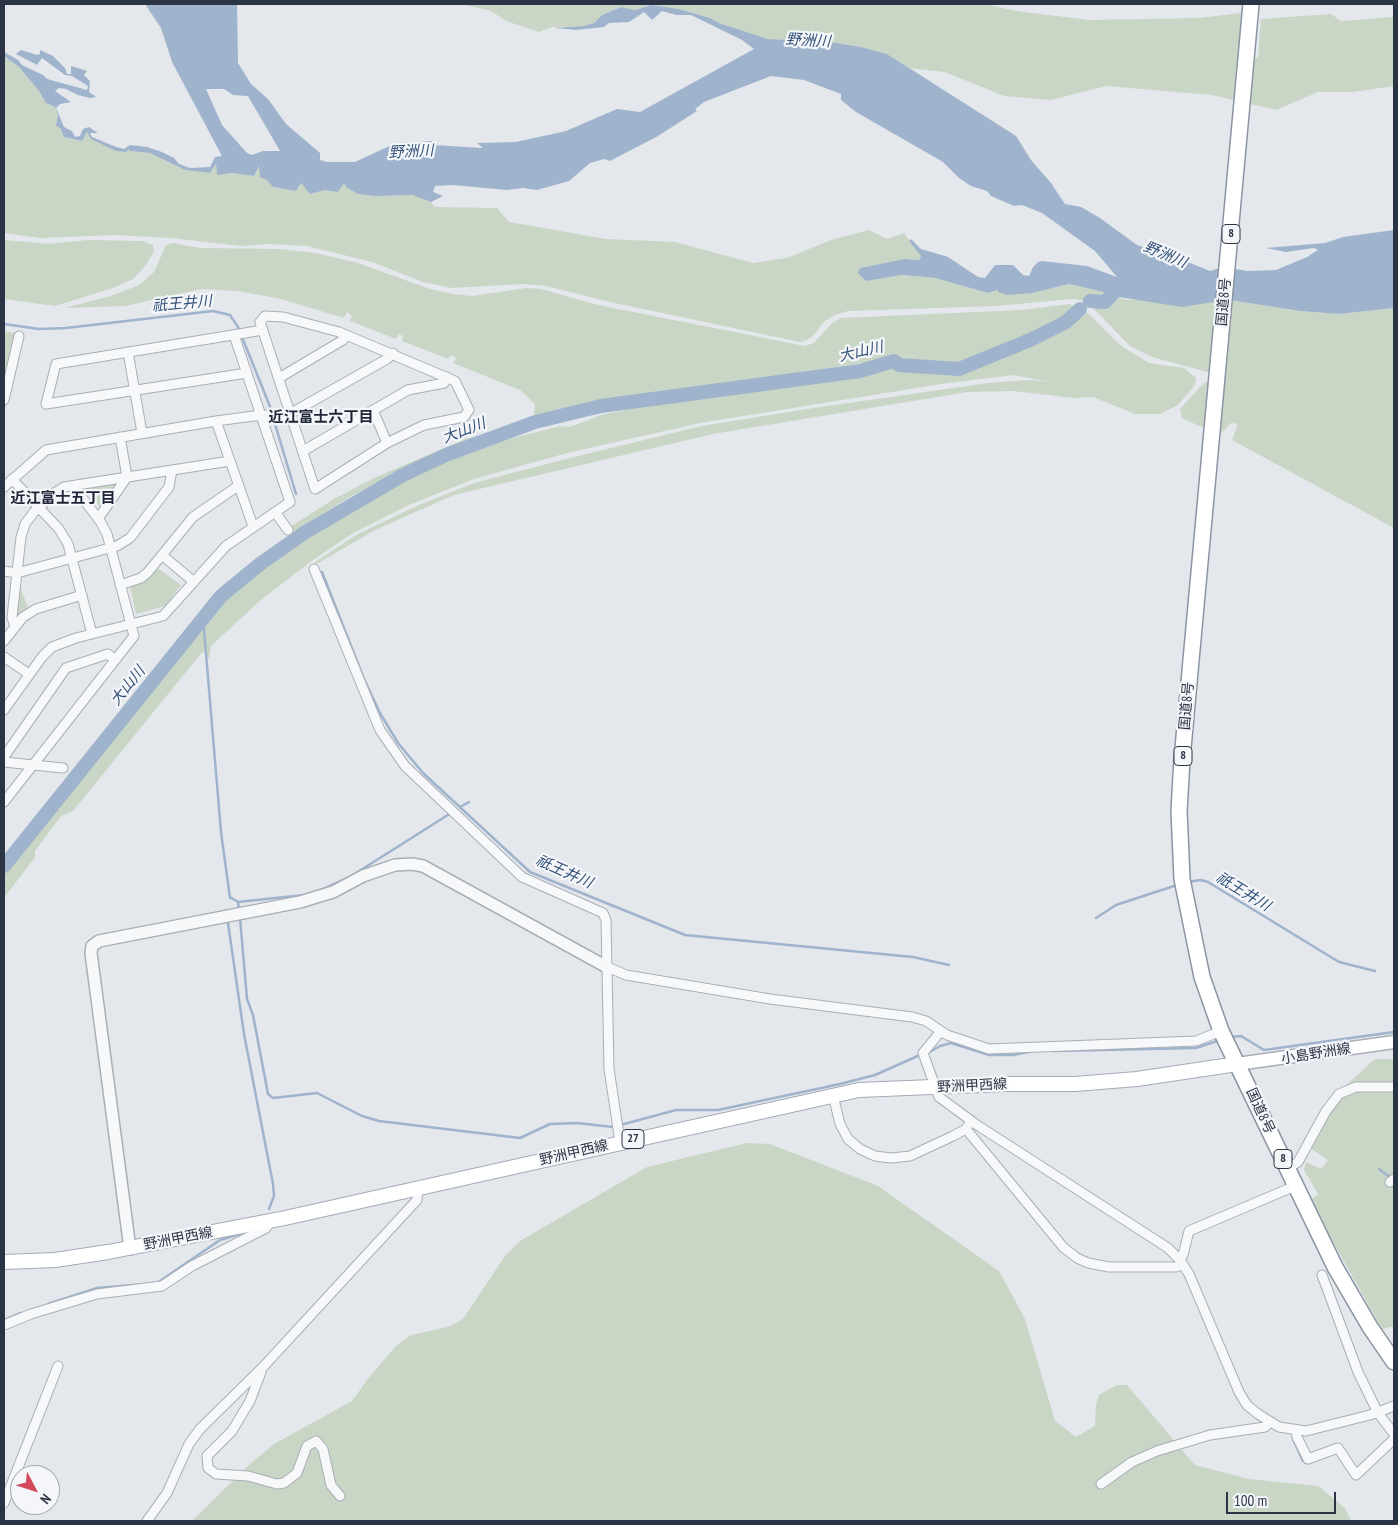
<!DOCTYPE html>
<meta charset="utf-8">
<style>
body{margin:0}
#map{position:relative;width:1398px;height:1525px;overflow:hidden;background:#e4e7ec;font-family:"PT Sans Narrow",sans-serif}
canvas{display:block}
.frame{position:absolute;inset:0;border:5px solid #2b3445;pointer-events:none}
.north{position:absolute;left:10px;top:1465px;width:50px;height:50px;box-sizing:border-box;background:#f4f6f9;border:1px solid #a4a8b1;border-radius:50%;rotate:130deg;font-size:14px;font-weight:700;line-height:20px;text-align:center;color:#2b3445}
.north::after{content:'';display:block;margin:auto;width:18px;height:22px;background:#d1495b;clip-path:polygon(50% 0,100% 100%,50% 72%,0 100%)}
.scale{position:absolute;left:1226px;top:1492px;width:110px;height:22px;box-sizing:border-box;border:2px solid #2b3445;border-top:0;padding-left:6px;font-size:15px;line-height:18px;white-space:nowrap;color:#2b3445;-webkit-text-stroke:4px #f4f6f9;paint-order:stroke}
</style>
<div id="map">
<canvas width="1398" height="1525"></canvas>
<div class="frame"></div>
<div class="north">N</div>
<div class="scale">100 m</div>
</div>
<script>
const g = document.querySelector('canvas').getContext('2d');
g.lineJoin = 'round';
function fill(path, color) { g.fillStyle = color; g.fill(path, 'evenodd'); }
const shape = rows => new Path2D(rows.map(r => 'M' + r).join(''));
function strokePath(path, color, width, dash) { g.strokeStyle = color; g.lineWidth = width; g.lineCap = dash ? 'butt' : 'round'; g.setLineDash(dash || []); g.stroke(path); }
function write(font, color, halo, rows, align = 'center') {
  g.font = font + ' "PT Sans Narrow","Noto Sans JP",sans-serif'; g.lineWidth = 4.5; g.setLineDash([]); g.textBaseline = 'middle'; g.strokeStyle = halo; g.fillStyle = color; for (const [text, x, y, turn = 0] of rows) {
    g.save(); g.translate(x, y); g.rotate((+turn || 0) * Math.PI / 180); g.textAlign = isNaN(turn) ? turn : align; if (halo) g.strokeText(text, 0, 0); g.fillText(text, 0, 0); g.restore();
  }
}
fill(shape([
 [461,4,985,4,1016,11,1089,20,1199,18,1241,13,1240,58,1258,58,1261,19,1331,14,1341,21,1394,17,1394,86,1353,92,1318,92,1276,110,1212,95,1106,86,1051,100,1004,96,945,72,909,68,887,54,861,47,830,42,768,39,719,23,710,18,679,9,652,5,635,10,621,7,602,15,594,23,584,26,556,28,555,26,539,32,506,21,491,11],
 [4,56,19,67,39,91,46,103,55,107,58,115,56,126,60,128,64,137,82,141,87,132,91,139,96,141,126,150,130,149,130,151,150,153,185,170,210,173,216,163,217,174,231,173,254,176,259,166,273,187,296,191,301,183,310,194,325,190,338,192,344,182,376,196,412,195,431,202,435,207,497,208,509,222,606,239,675,242,753,263,787,258,831,240,869,230,887,239,904,233,921,256,919,260,904,259,860,268,866,281,902,275,935,278,988,293,998,290,1032,293,1069,284,1108,293,1101,301,1089,300,1096,306,1112,296,1127,300,1215,298,1300,311,1339,314,1394,308,1394,528,1232,440,1238,424,1231,423,1219,435,1182,418,1180,409,1200,387,1206,382,1226,377,1152,357,1130,346,1086,301,1072,299,997,306,848,311,835,315,824,322,813,336,805,341,800,342,610,302,546,286,522,284,452,288,423,282,372,262,307,246,269,244,241,246,171,238,114,235,40,238,4,233],
 [4,240,48,244,88,240,142,241,153,245,154,251,146,265,133,279,113,288,55,306,4,299],
 [173,243,200,248,279,249,316,253,358,263,430,289,453,294,472,296,526,288,541,289,598,305,805,346,814,343,831,324,841,318,1022,310,1069,304,1077,307,1068,311,1067,316,1075,321,1085,313,1088,313,1120,345,1149,363,1184,368,1196,378,1195,385,1178,405,1160,414,1135,414,1093,397,1075,398,1013,391,967,392,713,434,454,495,375,530,315,565,315,562,358,534,419,505,474,483,574,457,702,426,807,409,988,383,1028,380,1049,382,1014,375,941,384,700,423,567,453,474,479,409,505,353,533,313,560,262,599,211,646,209,659,203,651,73,811,61,816,35,851,35,857,4,898,4,861,145,680,196,620,274,551,321,519,375,489,444,459,487,445,560,426,570,427,601,415,733,387,923,354,695,388,471,443,415,464,350,497,293,532,290,527,334,499,374,478,465,439,527,423,534,416,535,404,520,390,453,363,456,358,451,355,448,359,402,341,403,336,399,334,396,339,350,321,352,316,347,312,344,318,277,298,237,291,201,289,125,306,64,308,111,296,139,285,154,272,166,245],
 [4,331,15,333,4,383],
 [120,480,100,508,87,487],
 [159,569,181,585,165,606,136,614,130,586],
 [20,587,28,607,18,617,16,615],
 [1375,1059,1394,1059,1394,1326,1382,1329,1328,1233,1312,1199,1318,1194,1304,1170,1306,1162,1321,1169,1328,1160,1310,1148,1341,1090],
 [747,1143,770,1144,878,1186,999,1271,1025,1319,1055,1421,1076,1437,1095,1426,1096,1405,1099,1395,1117,1385,1127,1385,1195,1465,1249,1479,1318,1486,1345,1508,1351,1521,192,1521,250,1464,274,1444,352,1401,367,1380,395,1347,411,1335,448,1327,463,1319,505,1256,520,1241,647,1167]
]), '#c9d6c5');
fill(shape([
 [145,4,237,4,238,63,251,84,268,99,286,124,320,153,320,160,327,162,355,162,396,143,432,141,433,145,483,148,477,143,516,142,566,131,617,109,640,112,754,49,742,40,691,15,676,15,662,11,652,20,644,12,629,22,609,23,604,27,576,30,556,28,584,26,594,23,602,15,621,7,635,10,652,5,679,9,710,18,719,23,768,39,830,42,861,47,887,54,1016,136,1031,160,1051,183,1065,204,1081,207,1100,218,1137,245,1164,254,1184,256,1185,261,1210,271,1223,267,1248,271,1276,270,1307,257,1318,250,1314,248,1286,252,1266,248,1325,243,1343,237,1394,230,1394,308,1339,314,1300,311,1216,298,1213,302,1182,307,1112,296,1095,306,1094,302,1106,298,1108,293,1069,284,1032,293,1007,295,998,292,998,290,988,293,935,278,902,275,866,281,858,273,860,268,904,259,919,260,921,256,909,241,911,239,921,249,948,257,978,277,985,278,995,265,1013,265,1023,275,1029,276,1033,267,1038,262,1042,261,1087,266,1117,277,1095,251,1042,213,1022,205,1014,206,991,196,987,191,971,186,959,178,943,162,856,112,841,100,841,94,804,80,771,76,704,102,695,109,697,111,658,136,610,161,604,159,590,163,569,181,537,190,523,188,507,190,452,185,435,186,433,192,443,196,431,202,412,195,376,196,358,194,346,187,344,183,338,192,325,190,310,194,301,183,296,191,273,187,267,180,260,177,259,166,254,176,231,173,217,175,216,164,210,173,185,170,150,153,130,151,129,149,126,152,116,151,91,139,87,132,82,141,64,137,60,128,56,126,58,115,55,107,46,103,39,91,19,67,4,56,4,52,18,60,22,65,43,75,47,79,87,90,88,86,72,76,65,75,42,58,37,65,16,54,21,50,37,55,40,54,40,50,53,56,65,68,67,74,71,74,71,66,87,71,84,75,90,81,89,92,96,97,90,98,78,95,66,89,59,88,55,91,71,102,60,104,56,108,64,127,72,131,75,137,80,136,83,129,89,127,98,133,90,133,92,137,116,147,124,149,130,145,147,147,162,152,174,158,179,164,190,168,210,167,215,157,222,156,172,62,161,28],
 [206,89,224,89,233,95,248,96,280,151,263,151,252,155,247,153,222,125]
]), '#9fb4cc');
strokePath(shape([
 [4,324,39,329,66,328,213,311,230,315,238,327,269,404,296,494],
 [322,572,364,679,380,713,398,743,423,773,530,872,685,935,913,957,949,965],
 [203,618,221,832,230,898],
 [460,807,469,802],
 [353,875,451,813],
 [1187,882,1201,880,1208,882,1339,962,1375,971],
 [321,890,343,880],
 [230,897,238,902,304,895],
 [238,902,239,910],
 [240,918,247,999,253,1015,268,1094,273,1098,317,1093,362,1116,379,1121,520,1138,550,1124,577,1123,613,1127,676,1110,718,1110,840,1084,875,1075,920,1055],
 [1096,918,1116,905,1177,885],
 [228,923,244,1034,273,1184,274,1196,269,1209],
 [1230,1037,1241,1036,1264,1050,1394,1032],
 [1054,1051,1196,1048,1220,1040],
 [928,1053,940,1046,951,1043,989,1055,1013,1055,1028,1052],
 [1379,1169,1391,1178],
 [48,1304,97,1288,157,1283,220,1240,240,1234],
 [4,1320,21,1313],
 [1293,1439,1303,1461]
]), '#9fb4cc', 2.5);
strokePath(shape([
 [1090,301,1105,302,1116,290,1122,288],
 [4,866,221,596,260,564,304,533,403,475,446,455,535,422,601,406,860,371,894,361,899,365,959,369,1030,340,1066,322,1080,309]
]), '#9fb4cc', 14);
const minor = shape([
 [265,316,283,317,339,332,455,381,469,410,464,417,424,425,387,443,315,489,260,322,265,316],
 [128,352,142,433],
 [247,373,46,404,56,364,263,330],
 [279,378,343,340,346,335],
 [4,400,19,336],
 [373,410,387,443],
 [216,421,253,526],
 [303,451,408,390,444,383,447,377],
 [12,479,59,529,68,544,92,634],
 [4,487,46,450,216,421,261,415,286,416,387,359,393,353],
 [275,512,288,530],
 [98,519,127,477,120,437],
 [162,555,194,582],
 [314,569,380,730,405,766,522,877,603,913,606,920,609,1069,620,1142],
 [4,571,17,573,117,546,130,538,169,487,172,470],
 [120,585,141,578,148,572,193,517,238,486],
 [15,627,12,617,21,537,25,524,34,512,53,494,64,487,230,461],
 [4,641,23,617,36,609,82,595],
 [4,657,29,674],
 [4,710,42,657,52,647,76,638,163,616,226,546,290,502,234,335],
 [4,757,66,668,108,654,115,660],
 [4,762,63,768],
 [4,802,134,636,107,534,100,521,77,491,76,485],
 [605,966,626,975,770,999,912,1017,926,1021,947,1035,989,1049,1196,1041,1221,1031],
 [941,1031,923,1053,939,1097,977,1125,1168,1248,1179,1259,1189,1274,1239,1392,1247,1405,1258,1414,1279,1427,1306,1431,1370,1415,1394,1406],
 [833,1095,840,1124,848,1139,860,1149,875,1156,891,1158,910,1156,953,1136,966,1129,969,1124],
 [966,1129,1063,1247,1077,1258,1088,1263,1109,1267,1176,1267,1183,1264],
 [1287,1169,1298,1162,1326,1111,1339,1094,1356,1087,1394,1087],
 [1390,1182,1394,1179],
 [1179,1259,1183,1255,1189,1231,1295,1186],
 [1322,1275,1358,1372,1378,1413,1394,1434],
 [4,1325,31,1314,97,1294,162,1286,192,1266,266,1228,272,1220],
 [261,1372,250,1401,232,1431,207,1456,208,1468,216,1474,248,1476,277,1484,284,1483,297,1473,307,1446,316,1441,323,1449,331,1485,340,1496],
 [1296,1431,1297,1437,1308,1459,1338,1448,1356,1475,1394,1439],
 [1101,1484,1132,1462,1157,1451,1210,1435,1265,1427,1270,1422],
 [4,1503,58,1366],
 [147,1521,167,1493,189,1444,200,1429,263,1367,417,1200,418,1187]
]);
const tertiary = shape([
 [130,1249,91,953,92,946,99,941,300,902,333,892,363,876,395,865,412,864,423,866,605,966]
]);
const secondary = shape([
 [1237,1064,1394,1042]
]);
const primary = shape([
 [4,1262,55,1260,108,1252,285,1218,859,1090,1005,1084,1075,1084,1137,1079,1237,1064]
]);
const trunk = shape([
 [1251,4,1182,759,1179,811,1182,879,1202,977,1221,1031,1335,1267,1370,1327,1394,1362]
]);
strokePath(minor, '#a9aeb7', 11);
strokePath(tertiary, '#a9aeb7', 14);
strokePath(secondary, '#a9aeb7', 15);
strokePath(primary, '#a3abb8', 16);
strokePath(trunk, '#8b94a3', 18);
strokePath(minor, '#f7f8fa', 9);
strokePath(tertiary, '#f7f8fa', 11);
strokePath(secondary, '#fff', 12);
strokePath(primary, '#fff', 14);
strokePath(trunk, '#fff', 15);
for (const [x, y, w] of [
 [1231,234,18],
 [1183,756,18],
 [633,1139,22],
 [1283,1159,18]
]) { const box = new Path2D(); box.roundRect(x - w / 2, y - 9.5, w, 19, 4); g.fillStyle = '#f4f6f9'; g.fill(box); strokePath(box, '#2b3445', 1); }
write('bold 12px', '#2b3445', null, [
 ["8",1231,234],
 ["8",1183,756],
 ["27",633,1139],
 ["8",1283,1159]
]);
write('14px', '#2b3445', '#f4f6f9', [
 ["国道8号",1224,302,-85],
 ["国道8号",1187,706,-85],
 ["小島野洲線",1316,1054,-9],
 ["野洲甲西線",972,1086,-3],
 ["国道8号",1260,1111,65],
 ["野洲甲西線",574,1153,-13],
 ["野洲甲西線",178,1239,-11]
]);
write('italic 15px', '#34527a', '#f4f6f9', [
 ["野洲川",808,41,3],
 ["野洲川",411,152,-3],
 ["野洲川",1165,255,23],
 ["祇王井川",182,304,-5],
 ["大山川",861,352,-13],
 ["大山川",464,431,-21],
 ["大山川",128,686,-51],
 ["祇王井川",564,872,24],
 ["祇王井川",1243,892,31]
]);
write('bold 15px', '#1d2536', '#f4f6f9', [
 ["近江富士六丁目",321,418],
 ["近江富士五丁目",63,499]
]);
</script>
